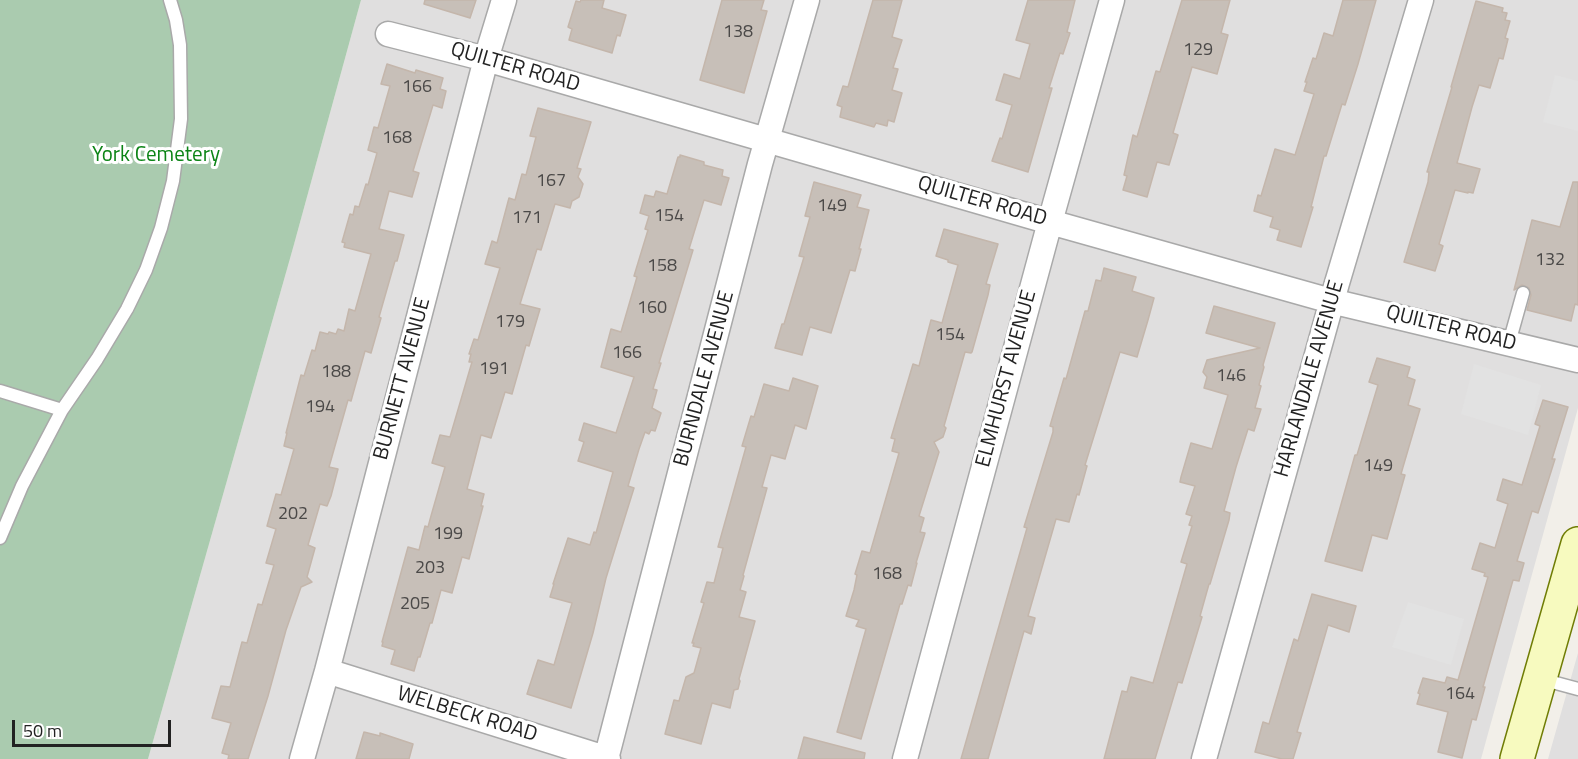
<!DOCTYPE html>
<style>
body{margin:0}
#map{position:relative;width:1578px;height:759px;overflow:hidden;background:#f2efe9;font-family:"Titillium Web",sans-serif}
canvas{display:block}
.scale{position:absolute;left:12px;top:720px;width:159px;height:27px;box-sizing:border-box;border:3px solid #222;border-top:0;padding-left:8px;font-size:18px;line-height:21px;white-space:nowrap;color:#222;-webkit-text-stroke:4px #fff;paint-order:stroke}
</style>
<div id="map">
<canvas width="1578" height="759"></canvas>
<div class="scale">50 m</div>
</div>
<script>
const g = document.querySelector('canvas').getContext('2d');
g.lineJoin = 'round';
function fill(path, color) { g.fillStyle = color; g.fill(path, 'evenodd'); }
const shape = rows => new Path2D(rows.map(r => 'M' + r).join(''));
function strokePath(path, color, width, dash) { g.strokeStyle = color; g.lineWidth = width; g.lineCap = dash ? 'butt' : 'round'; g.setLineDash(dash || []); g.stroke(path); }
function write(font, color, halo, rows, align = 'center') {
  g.font = font + ' "Titillium Web",sans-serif'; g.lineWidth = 6; g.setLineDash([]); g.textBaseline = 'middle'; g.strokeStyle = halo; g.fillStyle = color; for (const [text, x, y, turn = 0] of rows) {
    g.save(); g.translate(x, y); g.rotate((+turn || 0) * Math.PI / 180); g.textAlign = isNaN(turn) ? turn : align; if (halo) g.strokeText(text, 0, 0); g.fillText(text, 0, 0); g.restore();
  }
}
fill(shape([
 [361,0,1578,0,1578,408,1481,759,148,759,293,248],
 [1578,653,1578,759,1548,759]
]), '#e0dfdf');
fill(shape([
 [0,0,361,0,293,248,148,759,0,759]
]), '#aacbaf');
fill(shape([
 [1555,75,1578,81,1578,131,1543,122],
 [1474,364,1541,385,1528,435,1461,414],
 [1408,602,1464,619,1451,665,1392,647]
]), '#e2e2e2');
const building = shape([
 [425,0,476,0,470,18,424,4,425,0],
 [581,0,604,0,602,8,626,15,620,36,617,35,612,53,569,40,572,29,568,27,576,1,580,2,581,0],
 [722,0,764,0,761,10,767,11,744,93,700,80,722,0],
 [873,0,902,0,892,37,902,40,893,68,898,69,892,90,902,93,894,122,888,120,887,126,876,123,874,127,840,117,842,107,837,105,843,86,848,87,873,0],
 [1028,0,1075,0,1067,32,1070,33,1063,54,1060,53,1049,88,1052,88,1028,172,992,161,1000,138,1002,139,1012,105,996,100,1004,74,1020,79,1030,44,1016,40,1028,0],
 [1182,0,1230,0,1221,33,1228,35,1217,74,1192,67,1173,133,1178,135,1169,165,1157,162,1147,197,1123,190,1127,176,1124,175,1133,135,1137,137,1156,71,1160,72,1182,0],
 [1343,0,1376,0,1358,64,1345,105,1342,104,1326,156,1324,156,1311,207,1313,207,1301,247,1277,240,1280,230,1270,227,1273,217,1254,211,1258,195,1261,196,1275,149,1295,155,1314,94,1304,91,1307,82,1305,82,1313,58,1316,59,1324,33,1333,36,1343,0],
 [1476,1,1503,8,1502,12,1507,13,1505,20,1510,21,1505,38,1508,39,1503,59,1499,58,1490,88,1479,85,1472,107,1457,163,1480,169,1473,193,1468,192,1468,193,1455,190,1439,244,1443,246,1435,271,1404,262,1428,182,1429,172,1427,172,1452,87,1451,87,1476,1],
 [387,64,415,73,416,70,443,78,440,89,446,91,442,108,433,105,413,171,419,173,412,197,389,191,379,229,404,235,397,261,395,261,379,317,381,318,371,353,365,351,351,401,348,400,329,467,338,469,331,496,327,506,320,504,308,545,315,548,307,577,312,582,301,587,286,630,268,696,248,759,228,759,229,755,222,753,231,723,212,718,221,686,230,687,242,642,247,643,258,604,262,605,274,565,266,563,276,529,267,526,276,494,281,495,294,449,284,446,287,433,286,433,301,375,304,376,312,350,315,351,320,332,328,334,329,332,336,334,338,329,344,331,349,309,355,311,371,254,344,247,345,243,342,242,350,214,353,215,355,206,359,207,366,184,368,185,377,153,368,150,374,127,378,128,390,86,381,84,387,64],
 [538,108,591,122,577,168,581,169,578,177,583,184,579,197,572,201,570,208,555,204,541,250,537,249,520,304,540,309,529,346,526,345,512,394,505,392,491,438,481,435,467,489,484,494,481,506,483,506,469,559,462,557,452,593,441,590,432,623,430,623,420,657,418,657,414,671,391,664,395,650,382,646,383,642,382,642,408,547,419,550,425,526,428,527,431,516,445,467,432,463,440,435,450,437,472,362,469,362,471,354,469,354,474,339,478,340,500,268,485,264,492,241,497,243,509,198,515,200,522,174,526,175,536,137,530,136,538,108],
 [680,155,704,162,704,165,723,170,722,176,729,178,721,205,704,200,689,249,693,250,659,363,661,363,653,389,657,390,652,408,661,413,655,431,651,430,649,434,645,432,639,449,628,486,634,488,606,578,593,633,571,708,527,694,538,660,554,665,572,603,550,597,554,584,553,584,568,538,590,545,594,532,596,533,613,472,578,461,584,442,579,440,584,423,616,433,634,377,601,367,611,329,621,332,637,277,634,276,648,230,645,229,649,216,640,213,645,195,654,197,656,191,667,194,678,157,680,157,680,155],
 [814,182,861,195,857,207,869,210,859,249,861,249,855,271,850,270,831,333,810,327,802,355,775,348,782,324,784,324,804,257,799,256,810,217,805,216,814,182],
 [1573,182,1578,182,1578,305,1575,304,1571,321,1527,310,1531,295,1529,288,1522,285,1514,290,1532,220,1560,227,1573,182],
 [944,229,998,244,986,284,990,285,988,295,972,352,971,353,965,352,944,426,946,428,943,437,934,442,939,452,919,516,924,518,920,532,925,533,916,563,917,563,911,586,908,585,902,604,900,604,861,739,837,732,866,629,856,626,859,620,846,616,854,590,857,575,855,574,862,551,870,553,899,453,892,451,895,439,891,438,913,364,919,366,931,320,942,323,958,265,948,262,948,260,936,256,944,229],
 [1104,268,1136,277,1132,291,1154,298,1148,320,1137,357,1120,352,1085,465,1087,466,1079,495,1077,494,1069,522,1056,519,1028,616,1035,618,1031,634,1024,631,988,759,961,759,1027,528,1024,527,1053,432,1053,427,1050,426,1064,378,1066,379,1085,311,1088,311,1096,280,1101,281,1104,268],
 [1214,306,1275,323,1263,365,1264,367,1259,385,1261,386,1255,408,1261,409,1254,431,1248,429,1236,467,1224,511,1230,513,1229,520,1210,584,1209,584,1200,616,1202,617,1182,683,1178,682,1155,759,1104,759,1122,691,1127,692,1131,677,1153,683,1187,564,1181,562,1192,526,1189,525,1192,516,1186,514,1195,486,1180,482,1181,477,1191,443,1212,449,1228,395,1204,388,1207,377,1203,372,1207,360,1260,348,1206,333,1214,306],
 [1377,358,1410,367,1407,377,1415,380,1408,405,1420,409,1403,467,1401,474,1405,475,1387,539,1372,535,1362,571,1325,561,1355,455,1357,455,1378,385,1369,382,1377,358],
 [793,378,818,386,806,429,795,425,785,459,771,455,762,487,767,488,743,575,744,576,740,590,746,592,739,617,755,621,739,679,740,681,738,689,734,690,730,708,712,703,701,744,665,734,674,700,679,701,686,677,694,673,701,648,693,646,694,643,692,643,704,603,701,602,707,582,714,583,723,548,718,547,746,447,742,446,751,416,754,417,764,384,789,391,793,378],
 [1543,400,1568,407,1552,459,1555,459,1538,513,1532,511,1517,561,1524,563,1519,581,1513,580,1483,687,1485,687,1476,720,1472,719,1462,758,1438,752,1448,712,1417,704,1420,694,1418,693,1423,678,1445,683,1447,677,1458,680,1488,577,1484,576,1485,573,1472,569,1480,543,1495,548,1508,504,1497,500,1503,479,1522,485,1540,426,1535,424,1543,400],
 [1312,594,1356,606,1349,632,1328,625,1297,732,1301,733,1293,759,1282,759,1255,752,1263,722,1269,724,1294,639,1298,641,1312,594],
 [364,732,380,736,380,733,413,744,409,759,356,759,364,732],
 [804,737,865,753,864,759,798,759,804,737]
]);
fill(building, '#c7bfb8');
strokePath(building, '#c4b6ab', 1.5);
const service = shape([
 [1509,343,1523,293],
 [0,391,62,410],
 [0,538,22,486,62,410,97,359,127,309,146,270,161,228,173,181,181,119,180,45,176,20,170,0],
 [1541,679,1578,689]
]);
const minor = shape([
 [388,34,486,59,1050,222,1331,301,1578,360],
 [327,671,608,759],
 [302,759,327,671,486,59,504,0],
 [606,759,760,164,807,0],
 [905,759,1050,222,1112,0],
 [1204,759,1337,283,1421,0]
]);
const secondary = shape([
 [1517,759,1578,544]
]);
strokePath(service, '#a9a9a9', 15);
strokePath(minor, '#a9a9a9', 27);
strokePath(secondary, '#707d05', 36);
strokePath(service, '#fff', 12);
strokePath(minor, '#fff', 24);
strokePath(secondary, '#f7fabf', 33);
write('18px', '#4b4948', null, [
 ["138",738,33],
 ["129",1198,51],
 ["166",417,88],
 ["168",397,139],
 ["167",551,182],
 ["149",832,207],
 ["154",669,217],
 ["171",527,219],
 ["132",1550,261],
 ["158",662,267],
 ["160",652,309],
 ["179",510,323],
 ["154",950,336],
 ["166",627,354],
 ["191",494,370],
 ["188",336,373],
 ["146",1231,377],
 ["194",320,408],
 ["149",1378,467],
 ["202",293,515],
 ["199",448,535],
 ["203",430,569],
 ["168",887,575],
 ["205",415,605],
 ["164",1460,695]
]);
write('21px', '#222', '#fff', [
 ["QUILTER ROAD",515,68,16],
 ["QUILTER ROAD",982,202,16],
 ["QUILTER ROAD",1451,329,14],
 ["BURNETT AVENUE",403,379,-75],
 ["BURNDALE AVENUE",705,379,-75],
 ["ELMHURST AVENUE",1007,379,-75],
 ["HARLANDALE AVENUE",1310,379,-74],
 ["WELBECK ROAD",467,715,17]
]);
write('21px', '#0c8416', '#fff', [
 ["York Cemetery",156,156]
]);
</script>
